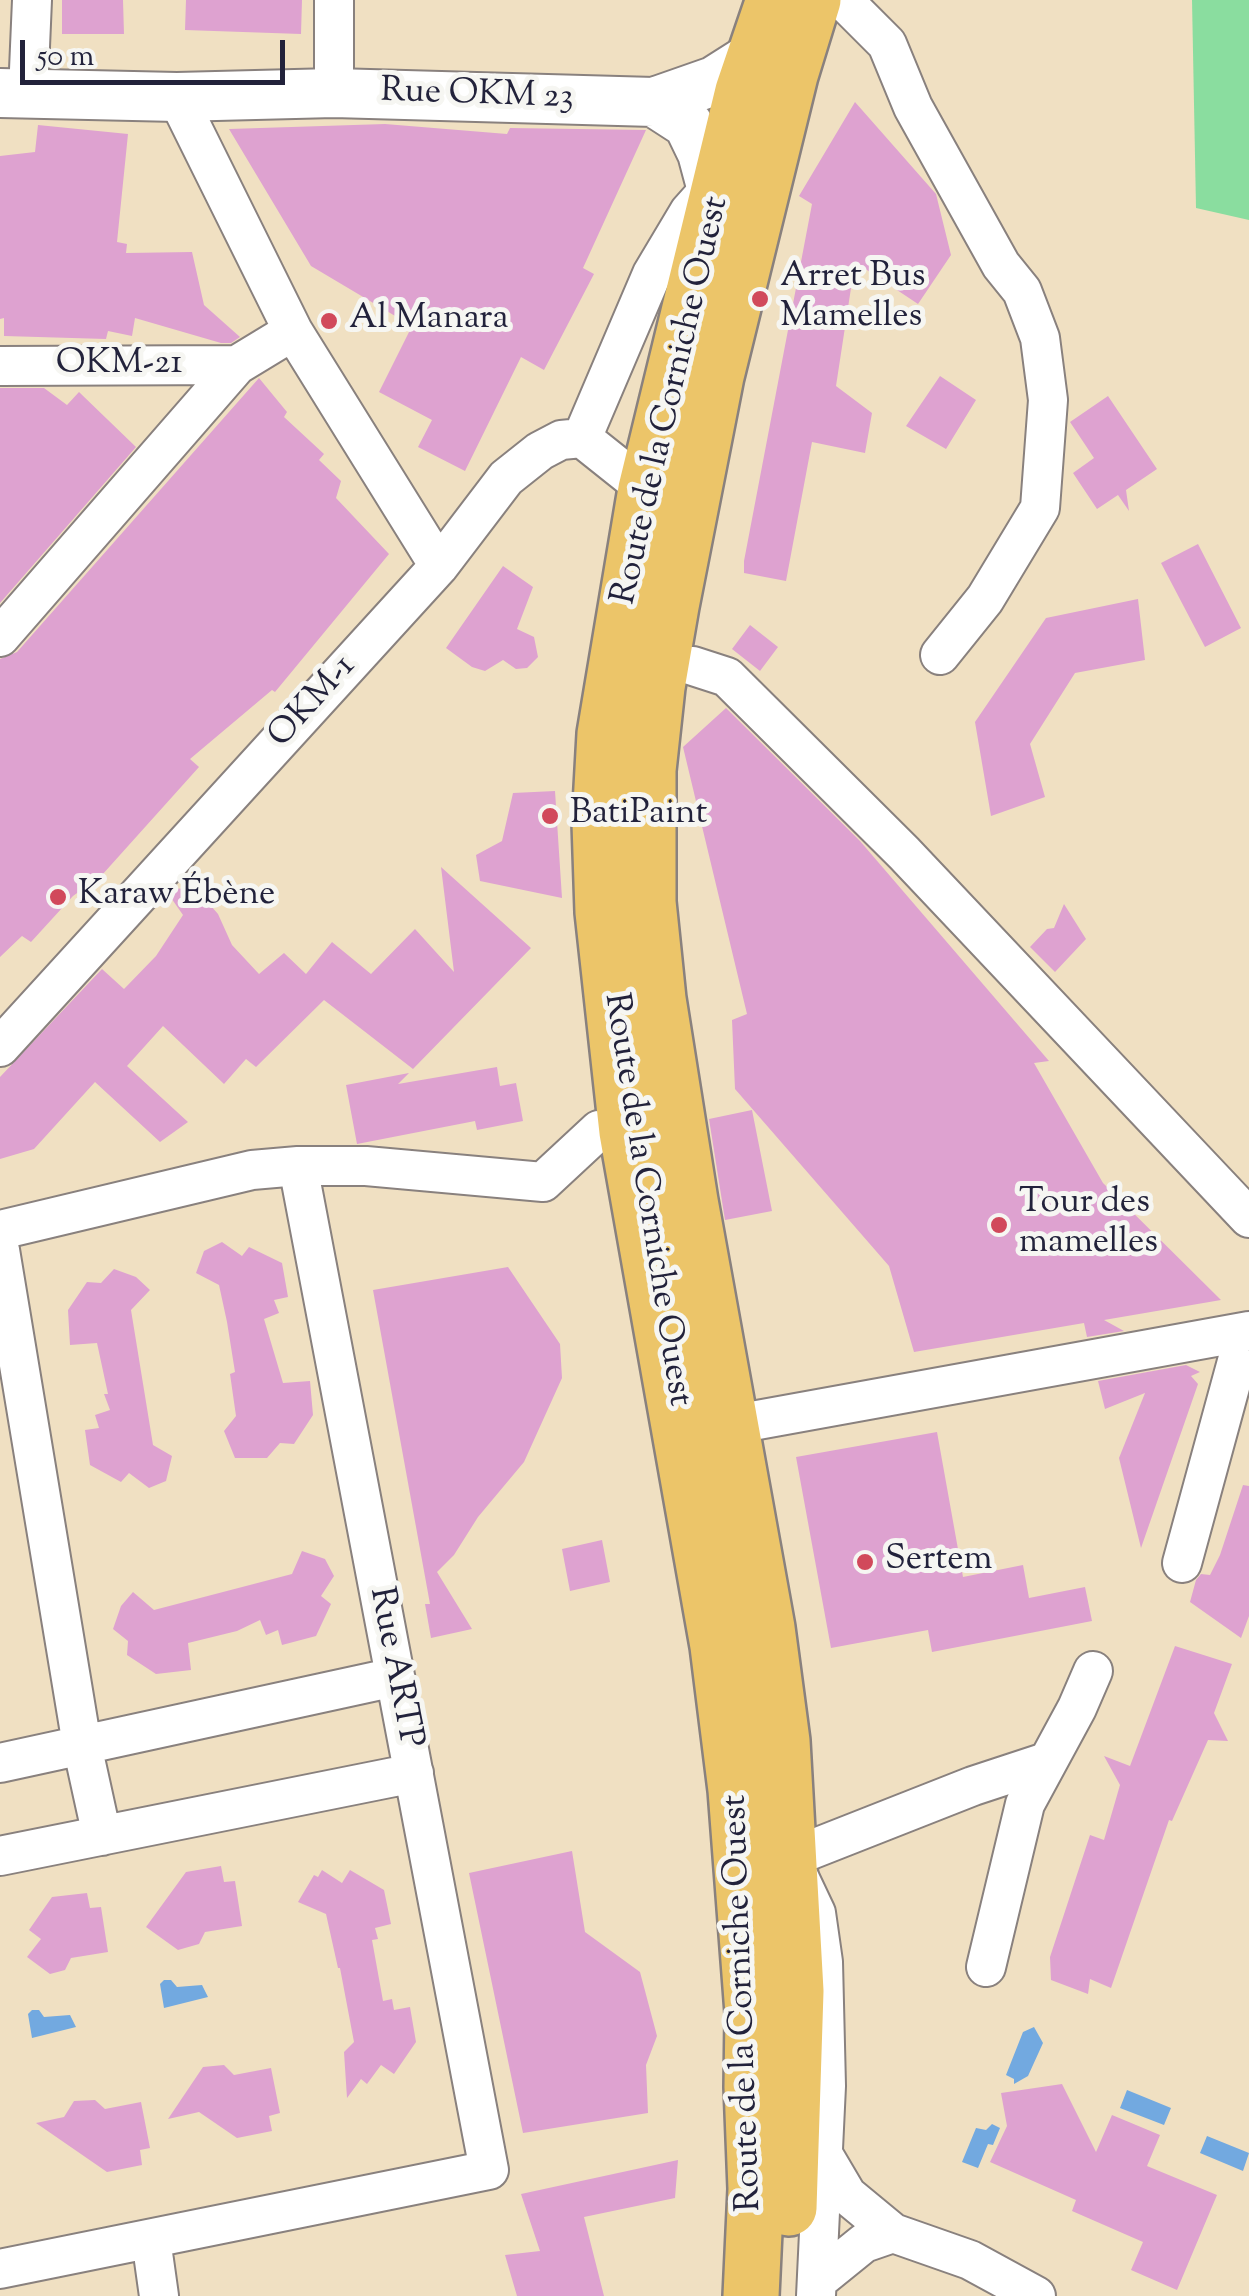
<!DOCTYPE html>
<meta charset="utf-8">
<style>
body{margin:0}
#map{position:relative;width:1249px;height:2296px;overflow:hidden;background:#f0e0c2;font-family:"Sorts Mill Goudy",serif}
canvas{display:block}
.scale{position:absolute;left:20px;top:40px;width:265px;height:45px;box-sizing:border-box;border:5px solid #22223b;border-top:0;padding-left:12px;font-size:30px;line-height:35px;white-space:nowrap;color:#22223b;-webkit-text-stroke:8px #f6f6f2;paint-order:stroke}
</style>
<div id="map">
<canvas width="1249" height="2296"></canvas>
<div class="scale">50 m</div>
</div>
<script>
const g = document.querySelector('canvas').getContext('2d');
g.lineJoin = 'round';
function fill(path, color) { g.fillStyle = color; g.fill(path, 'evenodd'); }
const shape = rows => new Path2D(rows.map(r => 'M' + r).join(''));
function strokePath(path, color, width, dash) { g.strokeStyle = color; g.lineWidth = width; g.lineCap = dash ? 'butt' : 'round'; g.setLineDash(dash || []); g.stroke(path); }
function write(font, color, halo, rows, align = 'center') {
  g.font = font + ' "Sorts Mill Goudy",serif'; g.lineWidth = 10; g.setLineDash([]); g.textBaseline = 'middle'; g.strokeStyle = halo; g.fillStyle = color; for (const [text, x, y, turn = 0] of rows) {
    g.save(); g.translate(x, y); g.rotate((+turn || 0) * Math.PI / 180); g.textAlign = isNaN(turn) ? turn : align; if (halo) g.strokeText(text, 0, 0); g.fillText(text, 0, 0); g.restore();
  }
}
fill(shape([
 [1192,0,1249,0,1249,220,1196,208]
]), '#8add9f');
fill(shape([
 [164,1980,171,1980,177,1987,202,1985,208,1997,164,2008,160,1984],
 [32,2010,39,2010,44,2017,70,2015,76,2027,32,2038,28,2014],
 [1034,2027,1043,2043,1028,2076,1014,2084,1014,2079,1006,2075,1023,2032],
 [1127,2090,1171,2108,1164,2125,1120,2108],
 [992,2124,1000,2128,993,2145,988,2144,978,2168,962,2162,976,2128,986,2130],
 [1207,2136,1249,2153,1243,2171,1200,2153]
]), '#72a9e0');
fill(shape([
 [62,0,123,0,124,34,62,34],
 [186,0,302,0,301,34,185,30],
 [855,102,936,194,951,255,918,304,855,262,836,386,872,413,865,453,812,442,786,581,744,573,744,561,812,204,799,196],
 [385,124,507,134,510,128,646,130,583,268,594,274,544,370,521,357,465,471,418,447,432,420,379,392,412,326,311,266,229,129],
 [38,125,128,134,117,242,127,244,126,253,192,252,204,305,240,337,231,343,221,343,135,318,132,336,108,331,106,339,4,336,4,318,0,319,0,156,35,152],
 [940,376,976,400,946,449,906,426],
 [259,378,287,412,284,417,324,454,319,460,341,481,336,498,389,554,275,692,272,690,190,759,199,767,102,875,73,896,31,942,22,936,0,957,0,659,17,652],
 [0,388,44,388,67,405,79,392,136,447,0,603],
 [1108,396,1157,469,1126,490,1129,511,1118,495,1097,509,1073,473,1094,458,1070,422],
 [1198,544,1241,628,1205,647,1161,563],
 [503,566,533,587,517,629,534,637,538,657,527,668,516,669,503,660,485,671,472,667,446,648],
 [1138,599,1145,660,1075,673,1030,744,1045,797,991,816,975,722,1046,618],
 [750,625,778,647,760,671,732,649],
 [726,708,860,841,1049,1061,1034,1063,1103,1183,1221,1300,1104,1320,1124,1331,1087,1337,1084,1323,914,1352,889,1266,735,1089,732,1020,747,1014,683,747],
 [555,791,562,898,480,881,476,855,502,841,513,793],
 [441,867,531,948,413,1069,324,1000,256,1067,246,1059,224,1084,163,1026,127,1066,188,1122,160,1142,95,1082,34,1149,0,1159,0,1077,102,969,124,989,156,956,183,915,169,895,175,888,198,891,218,914,232,945,259,974,284,953,306,974,332,942,371,974,415,929,454,972],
 [1064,904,1086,939,1055,972,1030,947,1047,929,1054,928],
 [497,1067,500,1086,516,1083,523,1121,477,1130,475,1121,357,1144,346,1085,409,1073,398,1084],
 [752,1110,772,1211,725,1220,709,1119],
 [222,1242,242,1256,249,1247,282,1263,288,1297,274,1300,279,1313,264,1319,283,1383,310,1381,313,1415,294,1444,280,1443,267,1458,235,1458,224,1431,236,1416,230,1374,235,1372,227,1322,219,1285,196,1273,204,1251],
 [508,1267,560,1344,562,1378,524,1462,478,1517,454,1555,437,1572,472,1629,431,1638,425,1604,430,1604,373,1290],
 [114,1269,136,1277,150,1290,131,1310,153,1445,172,1456,166,1481,149,1488,129,1473,121,1482,90,1465,85,1430,99,1428,95,1415,110,1410,104,1394,108,1394,97,1343,70,1345,68,1310,87,1282,101,1283],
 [1186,1365,1200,1372,1191,1376,1198,1384,1141,1548,1119,1458,1145,1393,1105,1409,1098,1381],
 [937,1432,963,1577,1023,1565,1029,1598,1085,1587,1092,1621,932,1652,928,1630,831,1648,796,1457],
 [1243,1485,1249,1486,1249,1616,1241,1638,1190,1602,1196,1580,1201,1574,1210,1575,1220,1555],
 [602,1540,610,1582,570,1591,562,1549],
 [302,1551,325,1559,334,1576,321,1596,331,1604,316,1636,282,1645,278,1630,266,1635,260,1620,237,1631,188,1643,191,1670,156,1674,127,1655,128,1641,113,1629,121,1606,133,1592,154,1610,292,1574],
 [1175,1646,1232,1664,1214,1713,1228,1741,1208,1740,1172,1821,1169,1820,1111,1988,1090,1979,1088,1994,1051,1980,1050,1957,1090,1835,1104,1840,1120,1785,1104,1756,1130,1766],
 [572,1851,585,1932,640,1972,657,2036,646,2065,648,2113,523,2133,469,1873],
 [221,1866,224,1882,235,1881,242,1926,205,1932,199,1944,178,1950,146,1927,186,1872],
 [322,1870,342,1883,350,1870,384,1890,391,1924,375,1928,378,1939,372,1940,383,2001,392,1999,394,2010,410,2007,416,2042,394,2074,381,2065,367,2084,361,2079,347,2098,344,2052,354,2042,340,1968,338,1968,326,1914,298,1902,314,1875,318,1877],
 [87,1893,90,1908,101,1907,108,1952,71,1958,65,1970,50,1974,27,1957,41,1939,29,1930,52,1897],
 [224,2065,234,2075,271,2068,280,2113,269,2116,272,2131,237,2138,199,2112,168,2119,203,2067],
 [1062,2084,1096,2152,1112,2115,1160,2135,1147,2166,1217,2195,1177,2290,1131,2270,1143,2242,1072,2211,1076,2200,990,2162,1007,2126,1001,2093],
 [95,2100,105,2109,141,2102,150,2148,140,2150,142,2165,107,2172,36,2123,64,2117,74,2101],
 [678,2160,675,2198,584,2217,604,2296,517,2296,505,2255,540,2251,521,2194]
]), '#dea2d0');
const minor = shape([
 [334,0,334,93],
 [843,0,887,44,913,107,1001,265,1022,291,1040,338,1048,400,1040,508,985,599,940,655],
 [28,93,32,0],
 [177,97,293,331,439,566],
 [0,366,237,365],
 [582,438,652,274,689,212,714,184],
 [0,637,237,365,293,331],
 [693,666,727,677,904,853,1249,1218],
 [0,1047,439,566,506,478,540,451,561,440,582,438,646,489],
 [0,1230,252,1170,298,1166,366,1166,543,1182,599,1130,627,1132],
 [0,1250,82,1745,102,1836],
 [730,1425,1249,1331],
 [1182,1563,1245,1332],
 [0,1763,395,1677],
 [0,1856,414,1773],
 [986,1967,1025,1804,1077,1708,1093,1671],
 [824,2156,847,2195,893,2233,970,2260,1036,2296],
 [151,2239,159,2296],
 [0,2269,489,2170,298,1166],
 [817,2281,864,2243,893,2233],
 [816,2296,826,2086,823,1962,816,1913,790,1858,973,1786,1046,1762]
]);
const tertiary = shape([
 [0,93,177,97,334,93,654,102,714,81,755,55],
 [654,102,688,124,702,153,716,205]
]);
const trunk = shape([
 [789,2208,796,1991,782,1741,767,1628,690,1201,658,999,648,902,648,770,657,687,671,606,716,376,790,75,813,0],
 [751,2296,756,2189,752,2087,753,2013,736,1790,718,1646,627,1132,603,912,600,823,605,734,646,489,743,91,774,0]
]);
strokePath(minor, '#89817e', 42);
strokePath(tertiary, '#89817e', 52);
strokePath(trunk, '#89817e', 60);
strokePath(minor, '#fff', 38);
strokePath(tertiary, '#fff', 48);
strokePath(trunk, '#ecc569', 55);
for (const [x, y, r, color] of [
 [760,299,10,"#d1495b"],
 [329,321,10,"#d1495b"],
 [550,816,10,"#d1495b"],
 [58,897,10,"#d1495b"],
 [999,1225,10,"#d1495b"],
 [865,1562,10,"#d1495b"]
]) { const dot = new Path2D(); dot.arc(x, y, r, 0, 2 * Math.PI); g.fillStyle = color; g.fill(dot); strokePath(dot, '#f6f6f2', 4); }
write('35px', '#22223b', '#f6f6f2', [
 ["Rue OKM 23",477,97,2],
 ["OKM-21",119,366],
 ["Route de la Corniche Ouest",673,401,-77],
 ["OKM-1",314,703,-48],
 ["Route de la Corniche Ouest",645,1200,81],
 ["Rue ARTP",393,1668,79],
 ["Route de la Corniche Ouest",745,2003,-92]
]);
write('35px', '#22223b', '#f6f6f2', [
 ["Arret Bus",780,279],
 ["Mamelles",780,319],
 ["Al Manara",349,321],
 ["BatiPaint",570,816],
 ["Karaw Ébène",78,897],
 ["Tour des",1019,1205],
 ["mamelles",1019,1245],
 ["Sertem",885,1562]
], 'left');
</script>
